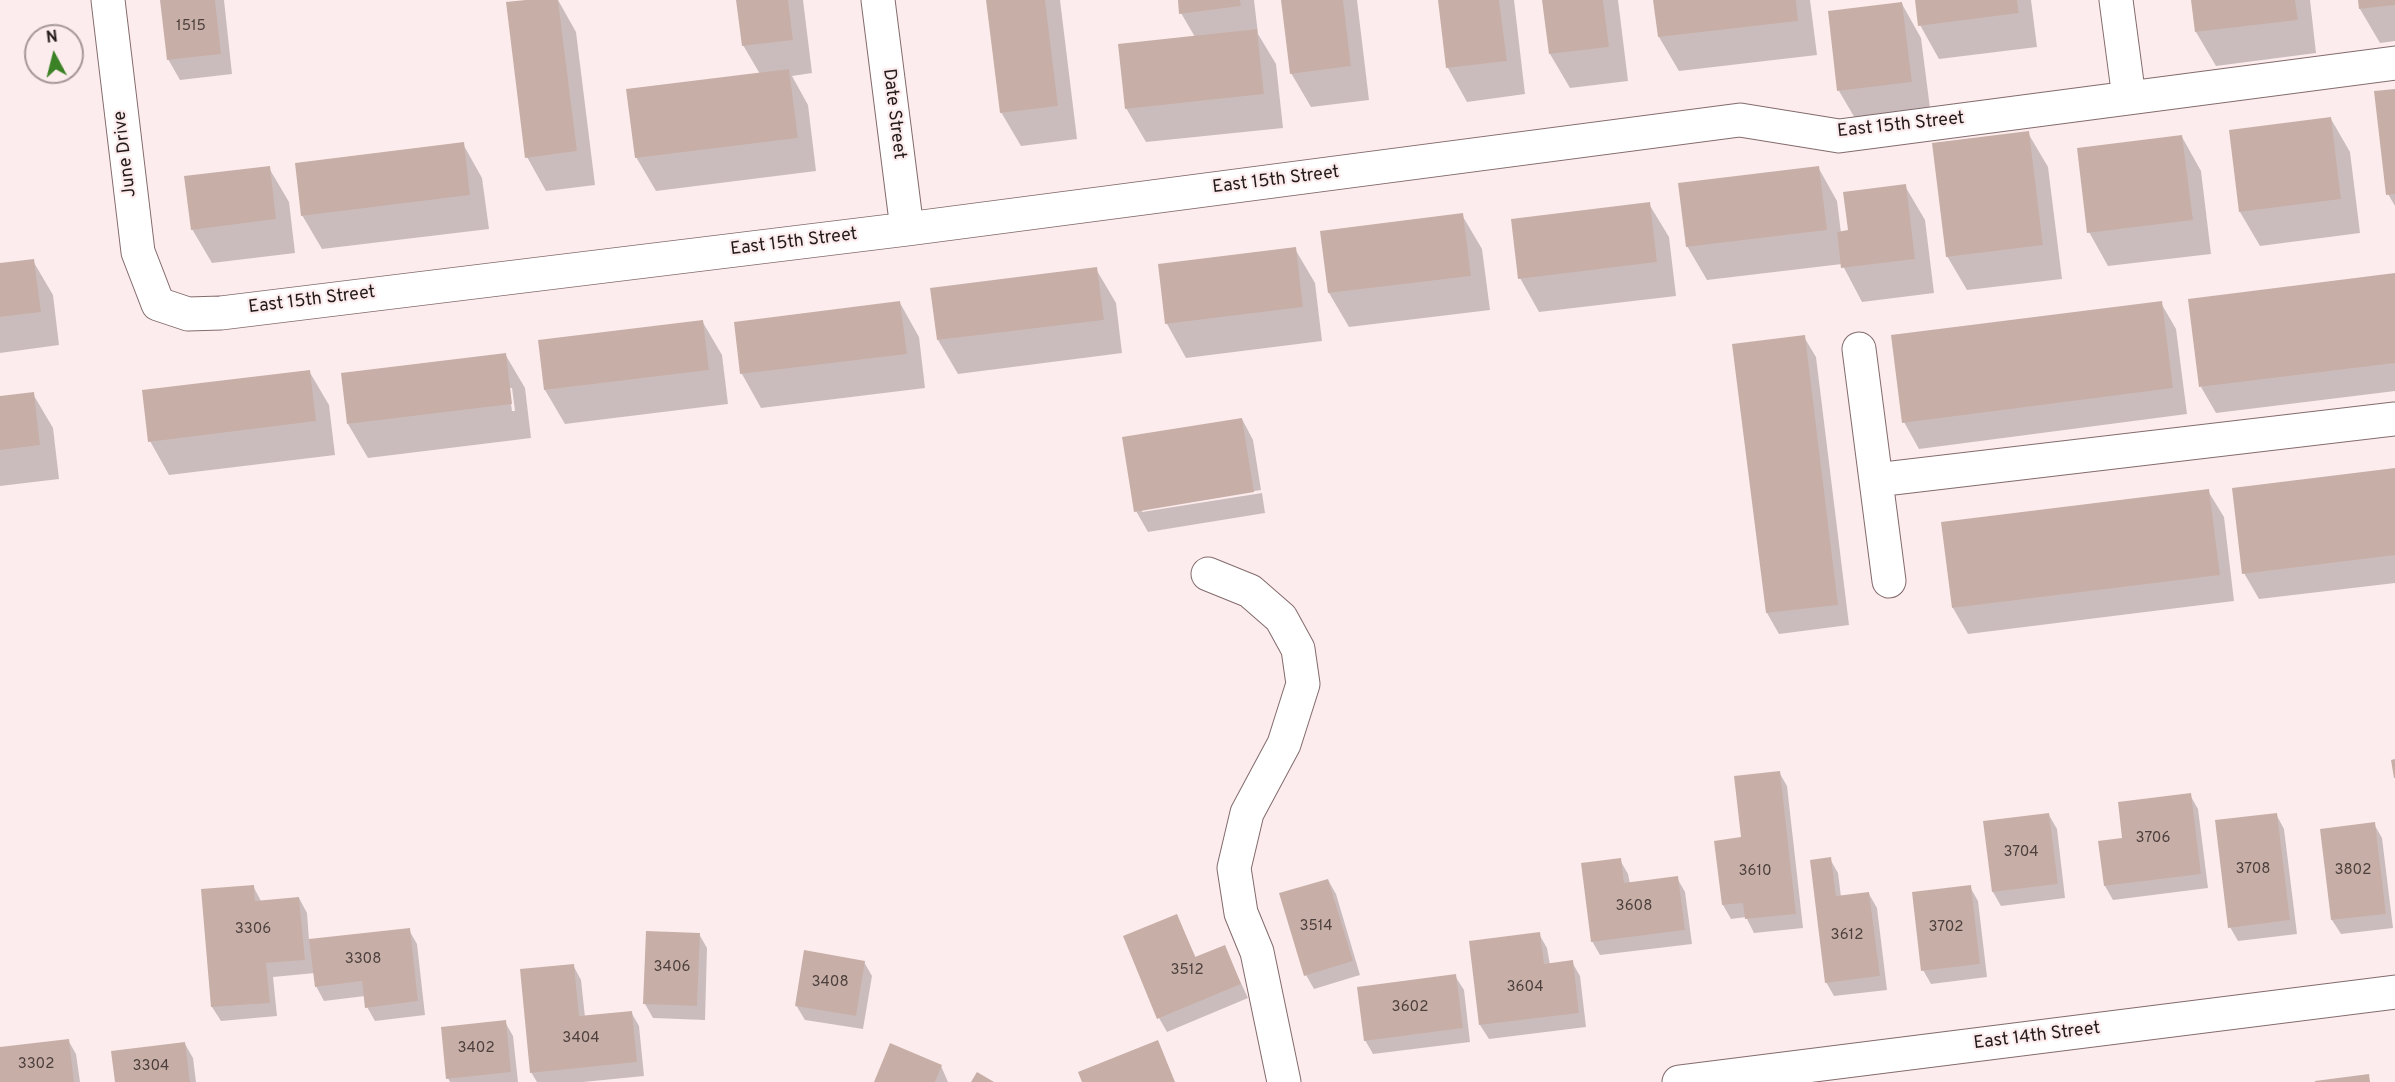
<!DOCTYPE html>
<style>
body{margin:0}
#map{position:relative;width:2395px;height:1082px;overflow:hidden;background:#fdeced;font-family:Overpass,sans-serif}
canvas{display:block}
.north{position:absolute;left:24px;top:24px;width:60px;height:60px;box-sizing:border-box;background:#fdeced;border:2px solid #a69899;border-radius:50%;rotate:353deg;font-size:16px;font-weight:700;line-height:24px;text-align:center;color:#231a1a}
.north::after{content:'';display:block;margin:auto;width:21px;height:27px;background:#3b8125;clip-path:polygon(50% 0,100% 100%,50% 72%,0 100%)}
</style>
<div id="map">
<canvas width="2395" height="1082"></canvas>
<div class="north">N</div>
</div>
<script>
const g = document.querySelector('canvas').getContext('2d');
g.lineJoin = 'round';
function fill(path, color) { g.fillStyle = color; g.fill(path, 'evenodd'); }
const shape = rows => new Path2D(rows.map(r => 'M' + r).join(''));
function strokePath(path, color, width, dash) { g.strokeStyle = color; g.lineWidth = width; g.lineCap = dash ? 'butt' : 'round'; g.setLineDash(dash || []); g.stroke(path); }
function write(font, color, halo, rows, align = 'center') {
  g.font = font + ' Overpass,sans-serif'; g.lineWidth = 4.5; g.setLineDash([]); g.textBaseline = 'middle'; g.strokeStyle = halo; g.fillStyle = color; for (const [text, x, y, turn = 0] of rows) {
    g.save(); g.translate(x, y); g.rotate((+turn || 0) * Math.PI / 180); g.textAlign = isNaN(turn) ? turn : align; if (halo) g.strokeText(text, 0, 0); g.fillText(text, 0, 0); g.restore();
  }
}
fill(shape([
 [161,0,224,0,232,74,180,80,168,59],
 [538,0,558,0,576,32,595,185,546,191,527,157],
 [738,0,803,0,812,73,792,76,808,105,816,171,656,191,636,157,760,74,743,45],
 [987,0,1060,0,1077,139,1021,146,1001,112],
 [1179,0,1254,0,1258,34,1276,64,1283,128,1146,142,1126,108,1195,37,1181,13],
 [1282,0,1357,0,1369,100,1311,107,1291,73],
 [1440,0,1514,0,1525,94,1467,102,1448,68],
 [1544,0,1618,0,1628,81,1570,88,1550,54],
 [1655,0,1810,0,1817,55,1679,71,1659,37],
 [1916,0,2031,0,2037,47,1939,59,1920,25],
 [2192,0,2310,0,2316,53,2216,66,2196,32],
 [2359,0,2395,0,2395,41,2380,43,2360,9],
 [1902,4,1921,38,1931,116,1859,125,1839,91],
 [2395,90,2395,206,2388,194],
 [2331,119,2350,152,2360,233,2260,246,2240,212],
 [2028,133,2048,167,2062,279,1967,290,1947,256],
 [2182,137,2201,171,2211,254,2108,266,2089,232],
 [463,144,482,178,489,229,322,249,302,215],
 [1818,167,1837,201,1841,233,1850,232,1905,186,1925,220,1934,293,1862,302,1842,264,1707,280,1687,246],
 [269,168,289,202,295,253,212,263,192,229],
 [1649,204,1669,237,1676,296,1539,312,1520,278],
 [1462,215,1482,249,1490,310,1349,327,1329,293,1322,232],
 [1295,249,1315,283,1322,341,1186,358,1167,324,1160,266],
 [33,261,53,295,59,345,0,353,0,265],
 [1096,269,1116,303,1122,353,958,374,938,340],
 [2395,274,2395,391,2216,413,2201,387],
 [900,303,919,337,925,388,761,408,742,374,735,323],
 [2161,303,2176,329,2187,414,1919,449,1904,422],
 [702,321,722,355,728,404,565,424,545,390,539,341],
 [1804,337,1816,357,1849,625,1779,634,1767,613,1734,345],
 [505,354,525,388,531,438,368,458,348,424],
 [509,388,512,388,515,411,512,411],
 [309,371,329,405,335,455,169,475,150,441],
 [33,394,53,428,59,479,0,486,0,398],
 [1242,419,1253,440,1261,490,1142,509,1142,512,1262,493,1265,513,1148,532,1136,511],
 [2395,469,2395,583,2259,599,2244,573],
 [2208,491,2224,517,2234,601,1968,634,1953,608],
 [1779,772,1787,786,1803,928,1754,933,1746,917,1731,919,1723,905,1716,842,1743,839],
 [2190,795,2198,809,2208,888,2113,900,2105,886],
 [2276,814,2284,829,2297,934,2238,941,2230,927],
 [2049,815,2057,829,2065,898,2001,906,1993,892,1985,823],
 [2374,824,2382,838,2393,928,2341,934,2332,920,2321,831],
 [1830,859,1838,873,1841,897,1869,894,1877,908,1887,990,1834,996,1826,982],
 [1620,860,1628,874,1630,884,1677,878,1685,892,1692,944,1600,955,1592,941],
 [1328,880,1336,894,1360,975,1314,989,1306,975],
 [253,886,261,901,299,898,307,913,309,940,409,930,417,944,425,1015,375,1021,367,1007,365,996,324,1001,316,986,315,973,273,977,277,1016,221,1021,212,1007],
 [1970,887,1978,901,1987,977,1931,984,1923,970],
 [1177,916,1196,958,1224,947,1248,998,1167,1032,1159,1018],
 [699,934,707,948,705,1020,653,1018,645,1004],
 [1539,934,1547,948,1550,965,1572,962,1580,976,1586,1027,1489,1039,1480,1025],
 [864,962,872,976,863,1029,805,1020,796,1005],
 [573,965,581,980,585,1017,631,1012,639,1026,644,1076,583,1082,537,1082,531,1072],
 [1455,976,1464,990,1470,1042,1373,1054,1365,1040],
 [505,1022,513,1036,518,1082,450,1082,448,1078],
 [68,1040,76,1054,80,1082,0,1082,0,1049],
 [185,1044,193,1058,196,1082,116,1082],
 [941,1066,948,1082,876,1082]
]), '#0003');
fill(shape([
 [160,0,215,0,221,54,167,60],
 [526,0,558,0,577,151,525,158,506,2],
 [736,0,788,0,793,40,742,46],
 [986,0,1045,0,1058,106,1000,113],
 [1178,0,1240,0,1241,6,1179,14],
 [1281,0,1343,0,1351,66,1290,74],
 [1438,0,1499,0,1507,61,1446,68],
 [1542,0,1603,0,1609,47,1549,54],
 [1653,0,1796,0,1798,21,1658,37],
 [1915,0,2017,0,2019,13,1918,26],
 [2191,0,2295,0,2298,20,2195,32],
 [2358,0,2395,0,2395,5,2359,9],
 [1902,2,1912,82,1837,91,1828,11],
 [1257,29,1264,94,1125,109,1118,44],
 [789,69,798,138,635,158,626,89],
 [2395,89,2395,194,2386,195,2374,91],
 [2331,117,2341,199,2239,212,2229,130],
 [2029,131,2043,245,1946,257,1932,143],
 [2182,135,2193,220,2087,233,2077,148],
 [464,142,470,195,301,216,295,163],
 [270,166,276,219,191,230,184,176],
 [1819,166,1827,230,1686,247,1678,183],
 [1906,184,1915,259,1841,268,1837,232,1848,230,1843,192],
 [1650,202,1657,262,1518,279,1511,219],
 [1463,213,1471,276,1328,293,1320,231],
 [1296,247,1303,307,1165,324,1158,264],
 [34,259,41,312,0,317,0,263],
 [1097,267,1104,320,937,340,930,288],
 [2395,273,2395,363,2199,387,2188,299],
 [900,301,907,354,740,374,734,322],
 [2162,301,2173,388,1902,423,1891,335],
 [703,320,709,370,544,390,538,340],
 [1805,335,1838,605,1766,613,1732,344],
 [506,353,512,404,347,424,341,373],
 [310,370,316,421,148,442,142,390],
 [34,392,40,445,0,450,0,396],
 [1242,418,1254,492,1134,512,1122,437],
 [2395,468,2395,555,2242,574,2232,488],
 [2209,489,2220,575,1952,608,1941,522],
 [2395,759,2395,778,2394,778,2391,760],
 [1780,771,1796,914,1745,919,1743,903,1722,905,1714,841,1741,837,1734,776],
 [2191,793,2201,874,2104,886,2098,841,2122,838,2118,802],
 [2049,813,2058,884,1992,892,1983,821],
 [2277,813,2290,920,2228,928,2215,820],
 [2375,822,2386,914,2331,920,2320,829],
 [1831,857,1836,896,1869,892,1880,976,1825,983,1810,860],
 [1621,858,1624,883,1678,876,1685,930,1591,942,1581,863],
 [1328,879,1353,961,1304,976,1279,893],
 [254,885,255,901,299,897,305,960,266,963,270,1003,211,1007,201,889],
 [1971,885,1980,964,1921,971,1912,892],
 [1177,914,1195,957,1225,945,1241,984,1157,1019,1123,936],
 [410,928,418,1001,365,1008,362,981,315,987,309,939],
 [646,931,700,933,697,1006,643,1004],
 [1540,932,1544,964,1573,960,1579,1013,1479,1025,1469,941],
 [804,950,865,961,856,1016,795,1006],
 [574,964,579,1016,632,1011,637,1062,530,1073,520,969],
 [1456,974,1463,1028,1364,1041,1357,987],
 [506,1020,511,1072,446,1079,441,1027],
 [69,1039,74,1082,0,1082,0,1047],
 [1158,1040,1175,1082,1082,1082,1078,1072],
 [185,1042,190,1082,115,1082,111,1051],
 [890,1043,942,1065,935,1082,874,1082],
 [977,1072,994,1082,971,1082],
 [2369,1074,2370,1082,2315,1082,2315,1081]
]), '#c7afa7');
const minor = shape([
 [108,0,138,252,158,304,188,314,221,313,907,229,1740,120,1839,136,2395,63],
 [878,0,907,229],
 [2116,0,2129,98],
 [1859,349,1889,581],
 [1876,480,2395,419],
 [1208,574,1250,591,1281,618,1298,649,1303,684,1284,744,1247,813,1234,868,1241,913,1257,952,1284,1082],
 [1679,1082,2395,992]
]);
strokePath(minor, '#836b6d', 35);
strokePath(minor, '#fff', 33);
write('15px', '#4c3f3d', null, [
 ["1515",191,27],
 ["3706",2153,839],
 ["3704",2021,853],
 ["3708",2253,870],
 ["3802",2353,871],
 ["3610",1755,872],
 ["3608",1634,907],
 ["3514",1316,927],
 ["3702",1946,928],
 ["3306",253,930],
 ["3612",1847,936],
 ["3308",363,960],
 ["3406",672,968],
 ["3512",1187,971],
 ["3408",830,983],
 ["3604",1525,988],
 ["3602",1410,1008],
 ["3404",581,1039],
 ["3402",476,1049],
 ["3302",36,1065],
 ["3304",151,1067]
]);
write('18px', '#231a1a', '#fdeced', [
 ["Date Street",893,114,83],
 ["East 15th Street",1901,126,-6],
 ["June Drive",126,154,-97],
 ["East 15th Street",1276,181,-7],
 ["East 15th Street",794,243,-7],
 ["East 15th Street",312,301,-7],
 ["East 14th Street",2037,1037,-7]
]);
</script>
